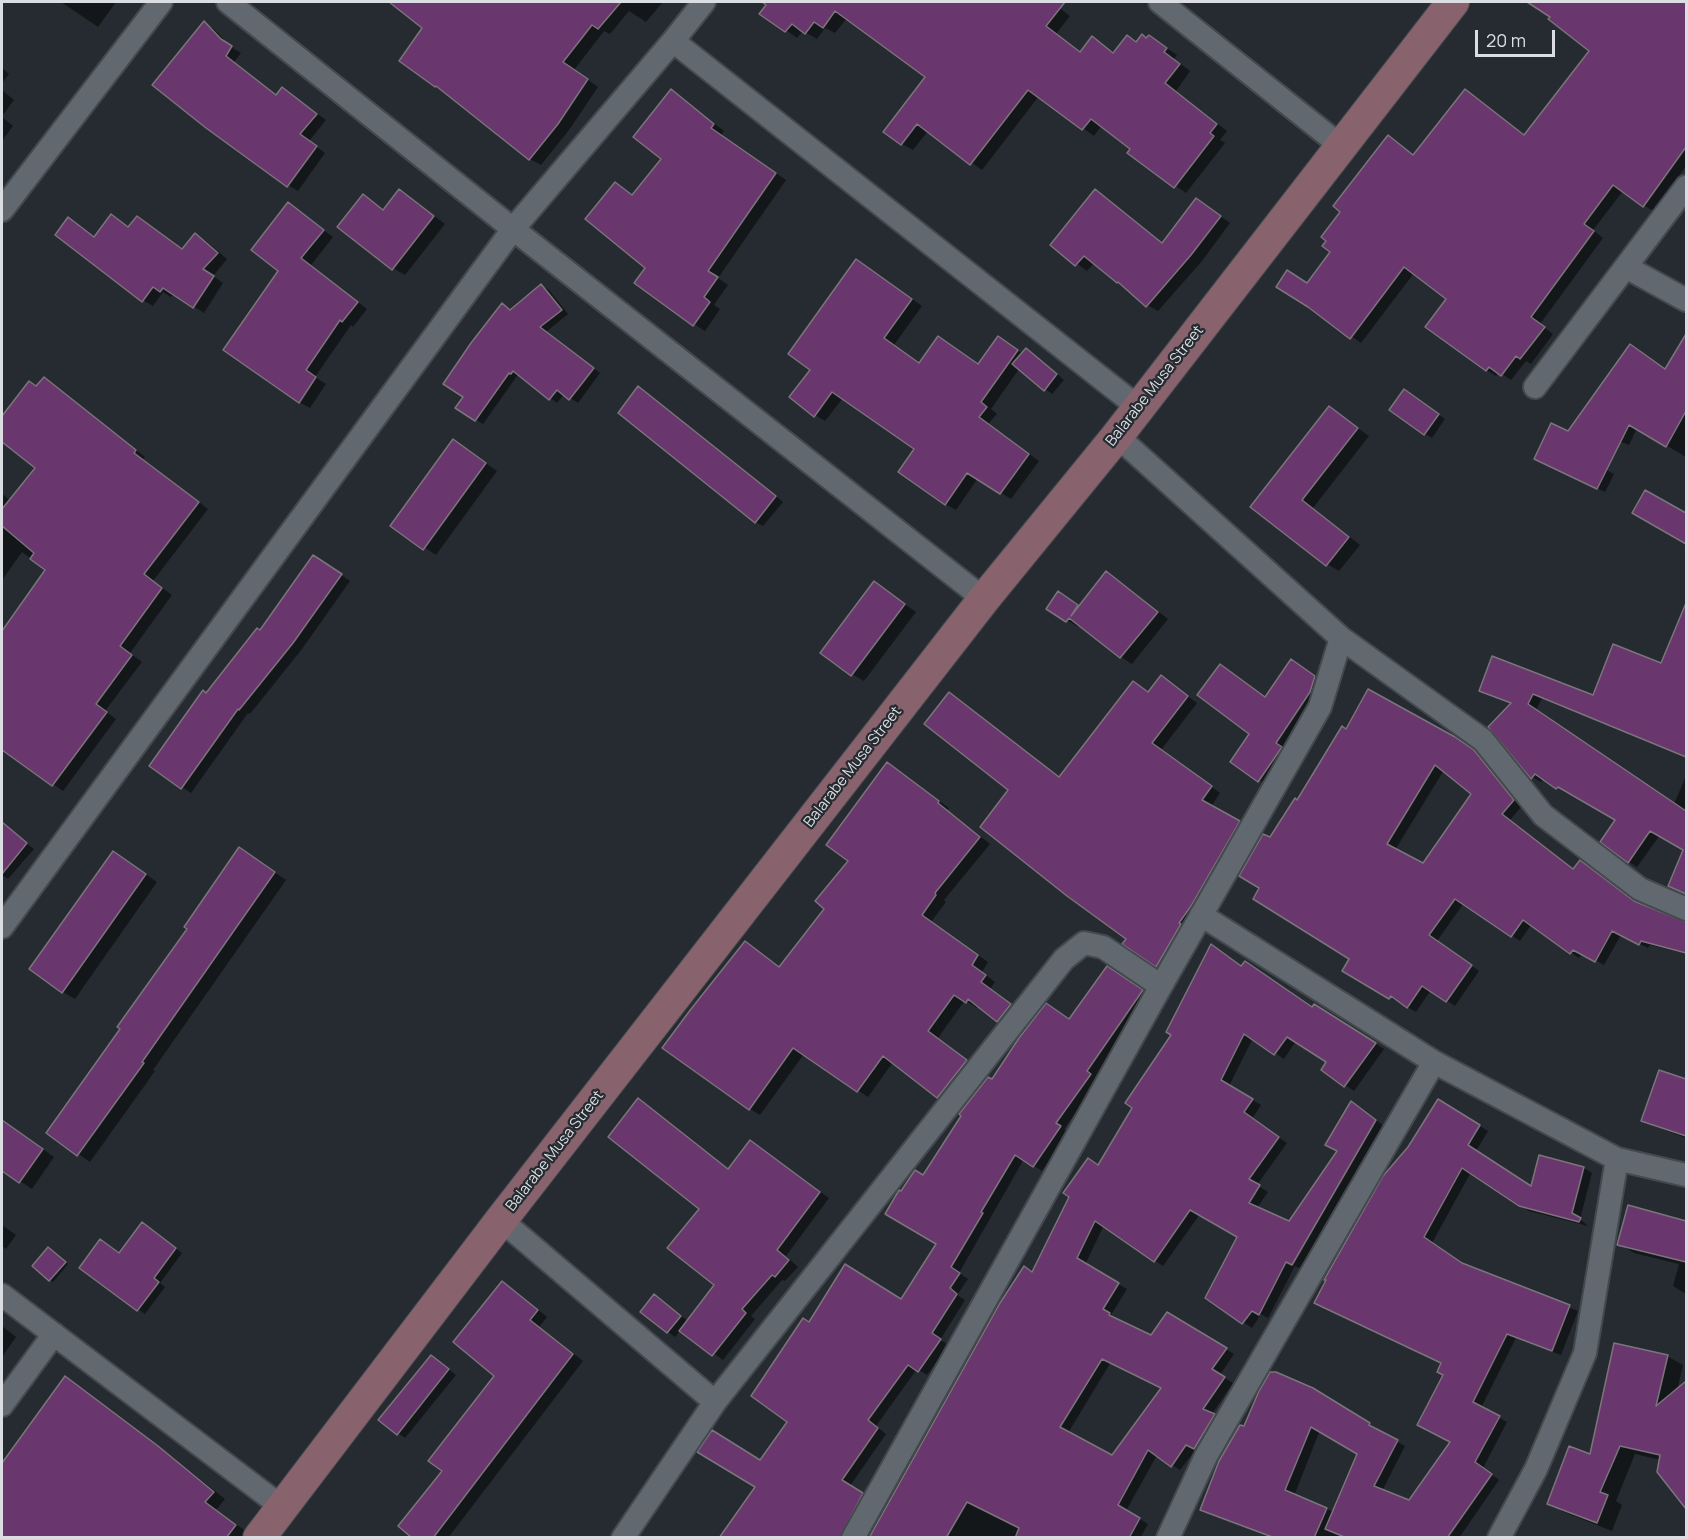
<!DOCTYPE html>
<style>
body{margin:0}
#map{position:relative;width:1688px;height:1539px;overflow:hidden;background:#252b31;font-family:Manrope,sans-serif}
canvas{display:block}
.frame{position:absolute;inset:0;border:3px solid #dadee2;pointer-events:none}
.scale{position:absolute;left:1475px;top:30px;width:80px;height:27px;box-sizing:border-box;border:3px solid #dadee2;border-top:0;padding-left:8px;font-size:18px;line-height:21px;white-space:nowrap;color:#dadee2;-webkit-text-stroke:4px #252b31;paint-order:stroke}
</style>
<div id="map">
<canvas width="1688" height="1539"></canvas>
<div class="frame"></div>
<div class="scale">20 m</div>
</div>
<script>
const g = document.querySelector('canvas').getContext('2d');
g.lineJoin = 'round';
function fill(path, color) { g.fillStyle = color; g.fill(path, 'evenodd'); }
const shape = rows => new Path2D(rows.map(r => 'M' + r).join(''));
function strokePath(path, color, width, dash) { g.strokeStyle = color; g.lineWidth = width; g.lineCap = dash ? 'butt' : 'round'; g.setLineDash(dash || []); g.stroke(path); }
function write(font, color, halo, rows, align = 'center') {
  g.font = font + ' Manrope,sans-serif'; g.lineWidth = 4.5; g.setLineDash([]); g.textBaseline = 'middle'; g.strokeStyle = halo; g.fillStyle = color; for (const [text, x, y, turn = 0] of rows) {
    g.save(); g.translate(x, y); g.rotate((+turn || 0) * Math.PI / 180); g.textAlign = isNaN(turn) ? turn : align; if (halo) g.strokeText(text, 0, 0); g.fillText(text, 0, 0); g.restore();
  }
}
fill(shape([
 [61,2,116,2,98,27],
 [391,2,660,2,662,3,646,22,629,11,610,34,604,31,574,70,598,87,569,130,541,165,530,159,446,91,436,86,424,27],
 [763,2,1052,2,1070,16,1056,34,1081,53,1092,38,1115,53,1127,37,1137,42,1147,39,1149,36,1177,55,1174,59,1190,71,1176,91,1227,131,1220,140,1225,143,1186,193,1129,153,1132,149,1102,125,1094,136,1039,96,982,170,928,131,913,150,902,144,928,77,847,18,835,33,825,28,817,39,803,31,797,38,762,13,768,5],
 [1530,2,1614,2,1625,10,1632,2,1686,2,1686,166,1653,211,1623,191,1593,230,1603,238,1540,324,1553,334,1531,364,1526,361,1511,380,1499,372,1496,376,1486,370,1448,298,1414,273,1361,343,1308,305,1308,284,1332,252,1342,212,1388,137,1414,156,1465,91,1525,135,1591,50,1552,16],
 [204,23,214,29,231,47,241,53,234,62,277,96,282,89,326,120,309,141,325,153,298,191,288,185],
 [2,68,9,74,2,83],
 [2,90,14,100,2,116],
 [671,91,682,98,724,131,721,135,786,180,718,278,728,285,714,305,720,309,705,331,694,324,647,267,616,184,633,195,663,159],
 [2,117,13,126,2,141],
 [400,190,445,224,405,275,393,268,363,196,384,210],
 [1096,191,1106,197,1164,244,1197,200,1230,223,1202,261,1158,311,1147,305,1094,263,1087,271,1052,245],
 [288,204,333,237,311,265,367,309,353,327,351,325,315,377,326,384,310,408,299,402,280,271],
 [138,218,183,250,196,235,206,241,227,259,213,276,223,283,204,313,174,294,171,297,163,292,153,306,143,300,69,219,95,238,130,228],
 [867,267,922,306,894,345,920,364,979,366,1009,344,1023,354,1026,349,1034,354,1064,380,1052,394,1019,369,991,409,997,414,988,424,1039,461,1011,499,978,478,956,510,945,504,916,449,843,398,825,421,815,415,812,370],
 [542,286,549,290,568,314,546,332,600,373,578,403,564,394,557,403,520,375,517,376,483,424,457,407,465,397,503,305,511,311],
 [1684,341,1686,342,1686,457,1637,428,1629,445,1583,427,1666,371],
 [44,379,54,385,145,457,143,459,208,509,153,581,172,595,130,653,142,662,105,711,116,719,63,791,3,749,2,750,2,633,47,570,22,552,2,580,2,494,10,500,37,468,2,440,2,418,29,383,37,388],
 [646,393,783,502,763,526,755,522],
 [1412,396,1445,419,1432,438,1425,434],
 [1329,408,1369,436,1313,508,1360,545,1339,571,1327,564,1252,506],
 [1546,436,1614,474,1605,492,1543,462],
 [454,441,497,471,436,555,392,526],
 [323,562,350,581,302,649,250,714,248,713,191,793,182,787,206,694],
 [1106,573,1117,579,1168,619,1132,664,1121,657,1080,624,1078,627,1048,608,1069,600,1080,607],
 [875,583,916,612,864,681,852,674],
 [1686,606,1686,757,1542,698,1536,710,1674,804,1686,776,1686,894,1670,886,1685,849,1660,835,1637,867,1629,862,1617,819,1567,791,1566,793,1544,778,1541,782,1532,777,1512,704,1481,690,1594,697,1662,665],
 [1299,665,1323,681,1318,697,1282,748,1289,753,1267,785,1232,762,1251,733,1266,698],
 [1161,677,1197,703,1161,750,1220,793,1211,807,1248,828,1167,971,1125,943,1128,939,1011,789,949,694,1060,778,1134,683,1149,693],
 [1347,731,1465,744,1482,757,1522,806,1510,820,1575,870,1639,905,1680,923,1686,924,1686,954,1650,945,1648,948,1621,935,1604,965,1583,953,1579,958,1531,925,1520,941,1464,903,1437,941,1479,971,1455,1006,1431,990,1416,1012,1344,970,1351,958,1262,888,1271,839],
 [1444,770,1473,793,1423,865,1395,850],
 [888,764,949,808,947,810,990,844,944,900,946,902,931,922,988,962,982,972,995,982,990,989,1021,1011,1009,1027,978,1005,977,1008,965,1000,938,1038,977,1067,949,1103,893,1062,868,1097,804,1054,760,1115,750,1109,746,943,780,968,826,908,850,860],
 [7,828,34,849,8,879,2,875,2,835],
 [240,849,286,880,153,1070,155,1071,90,1162,48,1133,123,1029],
 [125,860,157,882,75,999,63,992],
 [1220,951,1242,967,1313,1008,1323,1011,1384,1049,1354,1091,1323,1070,1328,1061,1296,1041,1284,1059,1253,1038,1229,1086,1261,1105,1252,1119,1287,1143,1257,1185,1268,1192,1257,1208,1289,1223,1339,1151,1360,1108,1384,1126,1301,1269,1295,1266,1268,1318,1261,1314,1252,1328,1207,1297,1239,1236,1200,1214,1163,1266,1104,1225,1085,1265,1127,1289,1111,1315,1151,1337,1167,1314,1234,1354,1220,1375,1233,1383,1212,1414,1223,1420,1204,1453,1196,1449,1180,1470,1157,1455,1126,1511,1148,1524,1140,1538,870,1538,1099,1166,1134,1107],
 [1111,1362,1162,1388,1112,1457,1068,1433],
 [1116,973,1151,996,1095,1077,1099,1080,1064,1129,1069,1132,1042,1171,1024,1159,959,1273,968,1279,957,1295,965,1300,940,1340,949,1345,927,1375,917,1369,876,1426,886,1434,850,1486,871,1499,851,1538,721,1538,757,1487,761,1461,789,1421,810,1324,902,1301,938,1244,923,1177,992,1081,1069,1020],
 [1660,1072,1686,1081,1686,1138,1654,1126,1643,1120],
 [1438,1101,1488,1131,1476,1151,1532,1188,1540,1157,1584,1168,1592,1173,1580,1219,1588,1226,1529,1211,1471,1172,1432,1243,1465,1266,1578,1311,1561,1355,1516,1338,1481,1408,1507,1422,1483,1468,1499,1480,1459,1538,1272,1538,1245,1428,1312,1390,1378,1429,1377,1431,1405,1446,1382,1491,1409,1502,1452,1442,1445,1375,1410,1148],
 [1320,1430,1359,1453,1334,1512,1294,1496],
 [648,1106,730,1170,760,1148,829,1198,786,1256,798,1267,785,1281,782,1280,751,1316,755,1319,723,1360,681,1330,675,1337,668,1332,655,1296,688,1321,716,1285,701,1208],
 [2,1120,54,1157,32,1189,2,1169],
 [1629,1207,1686,1222,1686,1294,1673,1286,1679,1264,1634,1253,1619,1244],
 [2,1225,16,1235,6,1249,2,1246],
 [149,1228,182,1253,160,1283,165,1287,145,1314,81,1268,120,1254],
 [52,1251,68,1264,53,1282,50,1280],
 [502,1283,513,1289,547,1317,539,1327,583,1361,448,1538,415,1538,444,1471,496,1376],
 [2,1326,16,1337,2,1357],
 [1667,1356,1683,1365,1677,1391,1686,1383,1686,1506,1658,1471,1661,1460,1635,1454,1616,1501,1622,1505,1612,1531,1564,1512,1548,1503,1591,1456],
 [439,1361,456,1375,405,1438,398,1433],
 [65,1378,170,1455,225,1499,216,1510,247,1532,243,1538,2,1538,2,1465]
]), '#0007');
const building = shape([
 [389,2,621,2,598,29,592,25,563,62,588,79,558,124,529,160,436,86,435,87,399,61,422,28,389,2],
 [762,2,1065,2,1046,26,1080,52,1092,36,1113,53,1127,35,1136,42,1142,34,1146,38,1149,35,1167,48,1164,52,1180,64,1165,83,1217,124,1210,133,1214,136,1174,188,1127,153,1130,149,1091,119,1082,130,1028,90,970,165,917,124,901,145,883,132,925,77,835,11,823,28,814,22,805,34,792,24,785,32,759,14,766,5,762,2],
 [1527,2,1686,2,1686,147,1643,207,1613,185,1584,224,1594,231,1531,317,1545,327,1520,359,1516,356,1501,376,1489,367,1486,371,1425,327,1446,299,1404,267,1350,339,1308,307,1276,287,1287,270,1307,283,1330,252,1322,246,1326,241,1321,237,1340,212,1333,206,1388,135,1413,155,1465,89,1524,135,1589,51,1548,19,1550,17,1527,2],
 [204,21,221,39,232,46,226,56,276,95,282,87,317,114,300,134,317,146,287,187,206,128,152,85,204,21],
 [671,89,714,124,711,128,776,173,708,271,718,277,704,297,710,302,693,326,634,283,645,268,585,219,615,182,632,195,661,159,633,137,671,89],
 [399,189,434,216,392,270,337,227,363,194,383,210,399,189],
 [1095,189,1162,243,1196,198,1221,216,1191,255,1146,307,1118,282,1117,283,1084,256,1075,266,1050,245,1095,189],
 [288,202,324,230,301,258,358,302,342,322,340,320,306,370,316,377,299,403,223,350,278,271,251,250,288,202],
 [111,214,128,227,137,216,182,249,195,233,218,253,203,269,214,276,193,308,163,288,160,292,153,287,142,302,55,235,68,217,94,237,111,214],
 [856,259,912,299,884,338,919,363,938,336,978,364,998,336,1018,350,981,402,987,407,979,417,1029,454,1000,494,967,473,945,505,898,472,914,449,832,392,814,417,789,397,810,370,788,354,856,259],
 [541,284,562,310,540,327,594,368,569,400,557,390,549,400,513,371,511,374,509,373,475,421,455,408,463,397,443,384,471,343,502,303,510,310,541,284],
 [1686,334,1686,411,1666,447,1629,425,1597,489,1534,459,1551,423,1568,431,1630,344,1665,369,1686,334],
 [1026,348,1057,374,1044,391,1012,364,1026,348],
 [44,377,136,450,134,453,199,502,144,574,162,588,120,646,132,655,96,704,107,712,52,786,2,750,2,631,45,570,30,559,34,553,2,526,2,509,35,468,2,442,2,416,29,381,36,386,44,377],
 [638,386,776,496,755,523,618,413,638,386],
 [1404,389,1439,414,1424,435,1389,410,1404,389],
 [1329,406,1358,428,1302,500,1349,537,1326,566,1250,507,1329,406],
 [453,439,486,463,423,550,390,526,453,439],
 [1645,490,1686,513,1686,544,1632,513,1645,490],
 [313,555,342,574,293,643,239,710,238,709,181,789,149,766,203,690,206,693,257,628,260,630,313,555],
 [1106,571,1158,612,1120,658,1069,618,1066,622,1046,609,1058,591,1078,605,1071,616,1106,571],
 [874,581,905,604,851,676,820,653,874,581],
 [1686,603,1686,757,1533,694,1528,704,1686,811,1686,894,1668,886,1683,850,1650,831,1628,863,1600,842,1615,820,1558,787,1556,789,1535,774,1531,779,1488,727,1511,703,1479,691,1492,656,1593,695,1613,644,1661,663,1686,603],
 [1291,659,1315,676,1310,692,1276,743,1282,747,1258,782,1230,762,1249,734,1197,695,1220,664,1265,697,1291,659],
 [1161,675,1188,696,1152,743,1212,786,1202,800,1240,821,1191,906,1179,923,1181,924,1156,967,1122,944,1126,939,1067,896,980,827,1008,790,924,724,949,692,1059,777,1133,681,1148,692,1161,675],
 [1368,689,1455,737,1474,750,1514,800,1502,814,1573,869,1580,860,1634,901,1686,922,1686,953,1641,941,1639,945,1612,931,1595,962,1573,950,1570,954,1523,920,1511,937,1455,899,1429,935,1472,965,1446,1002,1422,986,1407,1008,1391,996,1389,999,1342,971,1349,959,1253,899,1259,888,1239,876,1263,834,1270,837,1295,798,1297,800,1342,726,1346,729,1368,689],
 [1435,765,1471,794,1423,863,1387,844,1435,765],
 [887,762,939,801,938,803,980,837,935,893,936,895,922,915,978,955,972,965,986,975,981,982,1011,1004,997,1022,968,999,966,1003,954,995,928,1031,967,1060,937,1098,883,1056,857,1092,793,1048,749,1110,662,1048,691,1009,745,941,779,967,824,909,815,901,848,861,826,845,887,762],
 [2,822,27,843,2,874,2,822],
 [239,847,275,872,142,1062,144,1063,77,1156,46,1133,120,1029,117,1027,187,929,184,927,239,847],
 [113,851,146,874,62,993,29,969,113,851],
 [1211,944,1241,966,1245,961,1312,1007,1314,1004,1376,1043,1344,1087,1321,1070,1326,1062,1287,1037,1274,1055,1244,1034,1221,1080,1253,1099,1244,1112,1279,1137,1249,1179,1260,1185,1249,1203,1289,1221,1337,1151,1325,1145,1351,1101,1376,1120,1292,1265,1286,1262,1259,1315,1252,1311,1242,1324,1205,1298,1237,1237,1190,1210,1154,1262,1095,1221,1077,1258,1119,1283,1103,1309,1110,1313,1109,1315,1151,1335,1167,1312,1227,1348,1212,1369,1225,1377,1203,1409,1215,1414,1194,1449,1186,1445,1171,1467,1148,1450,1118,1505,1140,1518,1129,1538,1015,1538,1019,1528,967,1502,946,1538,869,1538,1000,1303,1024,1266,1032,1272,1069,1197,1063,1193,1088,1158,1098,1165,1132,1108,1125,1103,1171,1035,1166,1032,1211,944],
 [1102,1359,1161,1388,1112,1455,1060,1427,1102,1359],
 [1107,966,1143,990,1087,1071,1091,1074,1056,1123,1061,1126,1033,1167,1015,1155,981,1212,983,1213,951,1267,960,1273,950,1288,957,1294,932,1333,941,1339,918,1372,908,1365,868,1420,878,1428,842,1480,863,1493,840,1538,719,1538,755,1487,697,1452,712,1430,760,1460,787,1422,751,1396,803,1318,809,1322,845,1264,901,1299,936,1244,885,1214,899,1190,901,1191,915,1170,923,1175,961,1116,959,1114,988,1077,992,1079,1019,1038,1046,1003,1069,1019,1107,966],
 [1659,1070,1686,1079,1686,1136,1641,1121,1659,1070],
 [638,1098,728,1169,750,1140,820,1192,777,1250,789,1260,775,1277,772,1275,742,1309,746,1313,712,1356,679,1331,714,1285,667,1248,699,1209,608,1137,638,1098],
 [1438,1099,1480,1125,1468,1145,1531,1186,1539,1155,1584,1167,1572,1213,1581,1218,1579,1222,1519,1206,1462,1168,1424,1237,1462,1263,1570,1305,1552,1351,1507,1334,1473,1402,1500,1416,1475,1462,1492,1474,1447,1538,1347,1538,1325,1529,1357,1454,1311,1427,1285,1490,1327,1508,1314,1538,1275,1538,1200,1510,1219,1461,1240,1425,1244,1426,1259,1391,1270,1372,1276,1372,1313,1388,1370,1423,1369,1425,1398,1440,1374,1486,1409,1500,1450,1442,1417,1425,1443,1375,1437,1372,1441,1363,1314,1303,1326,1280,1324,1280,1383,1176,1408,1147,1438,1099],
 [2,1120,43,1149,19,1183,2,1171,2,1120],
 [1628,1205,1686,1221,1686,1262,1617,1245,1628,1205],
 [142,1222,176,1248,154,1278,159,1282,137,1311,79,1268,100,1239,119,1253,142,1222],
 [48,1247,66,1262,49,1281,32,1266,48,1247],
 [502,1281,538,1310,530,1320,573,1354,433,1538,412,1538,398,1526,442,1471,428,1461,494,1376,453,1342,502,1281],
 [654,1294,681,1316,667,1333,640,1312,654,1294],
 [1614,1343,1668,1355,1656,1406,1686,1381,1686,1509,1657,1472,1660,1455,1620,1446,1600,1492,1608,1495,1597,1523,1547,1504,1569,1446,1590,1454,1614,1343],
 [431,1355,449,1369,397,1435,378,1420,431,1355],
 [65,1376,158,1446,214,1492,205,1502,236,1525,226,1538,2,1538,2,1463,65,1376]
]);
fill(building, '#6a366e');
strokePath(building, '#7b747b', 1.5);
const street = shape([
 [228,2,513,229,984,599],
 [1160,2,1341,146],
 [673,41,1138,407],
 [2,210,161,2],
 [1626,267,1686,300],
 [1535,387,1686,187],
 [1117,436,1341,638,1483,740,1543,815,1640,889,1686,909],
 [1201,915,1434,1062,1617,1159,1686,1175],
 [2,927,513,229,673,41,704,2],
 [501,1220,715,1402],
 [2,1295,282,1507],
 [2,1405,54,1334],
 [623,1538,715,1402,1064,959,1084,943,1103,947,1161,986],
 [853,1538,1161,986,1320,707,1341,638],
 [1168,1538,1206,1456,1434,1062],
 [1499,1538,1536,1469,1585,1353,1617,1159]
]);
const secondary = shape([
 [259,1538,501,1220,984,599,1117,436,1453,2]
]);
strokePath(street, '#43494d', 26);
strokePath(secondary, '#43494d', 34);
strokePath(street, '#61686f', 22);
strokePath(secondary, '#88626c', 32);
write('15px', '#dadee2', '#252b31', [
 ["Balarabe Musa Street",1155,386,-52],
 ["Balarabe Musa Street",853,767,-52],
 ["Balarabe Musa Street",555,1151,-52]
]);
</script>
